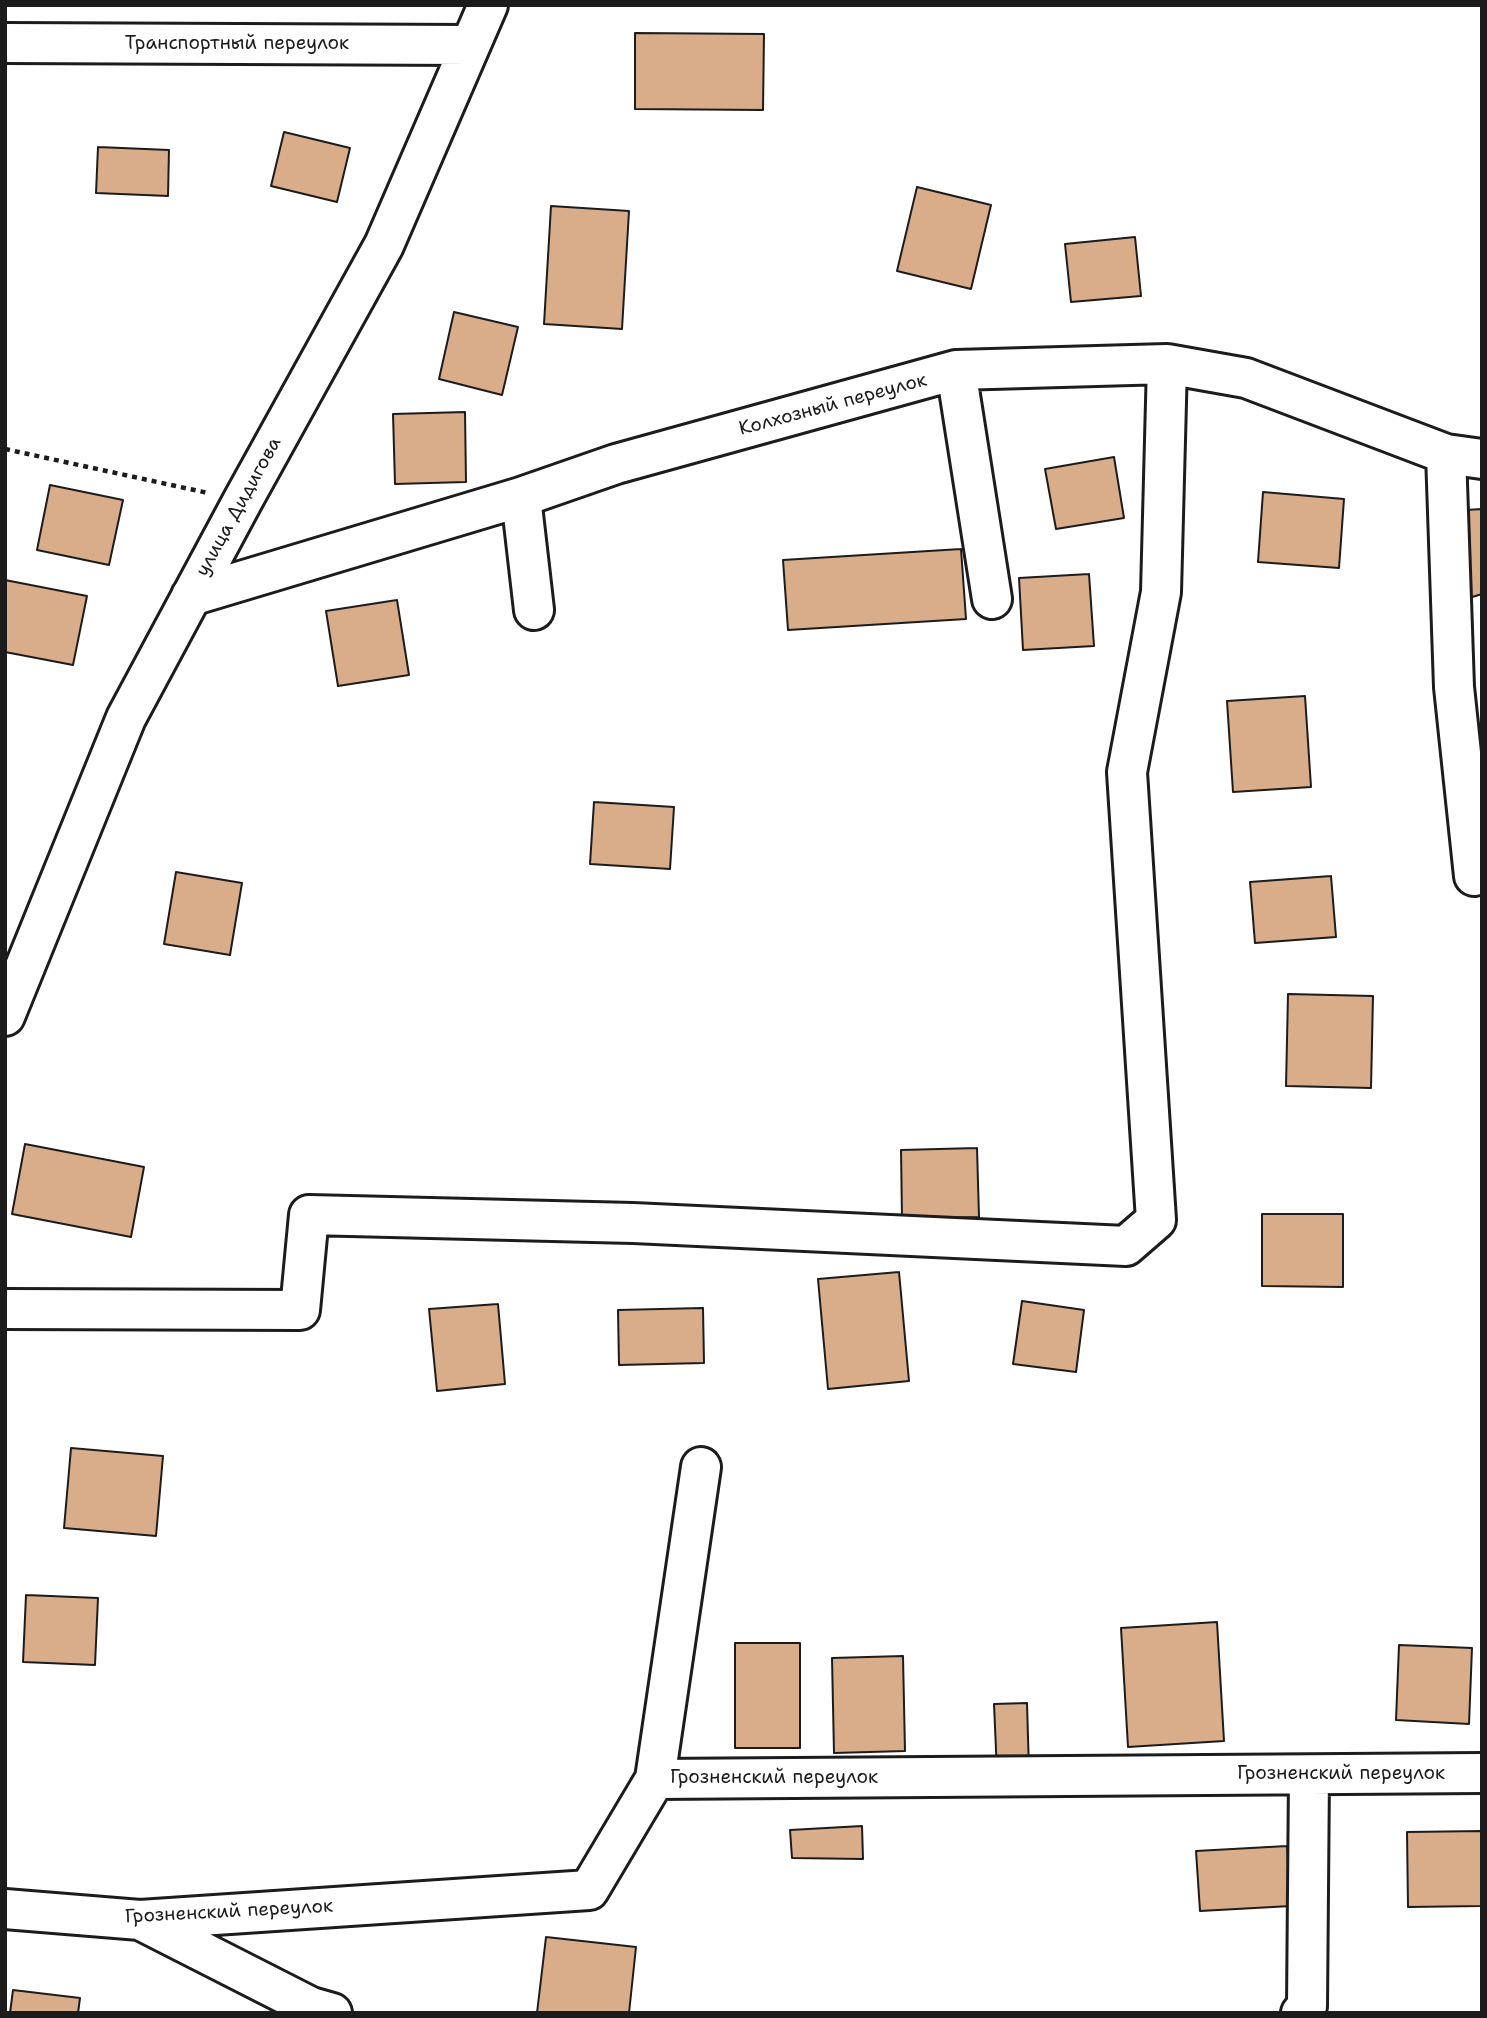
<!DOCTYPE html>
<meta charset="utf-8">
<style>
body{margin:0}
#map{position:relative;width:1487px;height:2018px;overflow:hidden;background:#fff;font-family:"Shantell Sans",sans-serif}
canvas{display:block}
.frame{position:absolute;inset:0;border:7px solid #1c1c1c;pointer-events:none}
</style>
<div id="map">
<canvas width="1487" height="2018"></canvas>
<div class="frame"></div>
</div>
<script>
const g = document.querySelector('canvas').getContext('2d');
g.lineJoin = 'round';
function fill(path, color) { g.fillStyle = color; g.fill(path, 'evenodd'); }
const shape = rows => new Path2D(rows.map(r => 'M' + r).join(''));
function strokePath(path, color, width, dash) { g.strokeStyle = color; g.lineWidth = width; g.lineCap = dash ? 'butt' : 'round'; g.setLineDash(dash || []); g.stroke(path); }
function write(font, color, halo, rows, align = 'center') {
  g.font = font + ' "Shantell Sans",sans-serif'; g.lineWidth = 7; g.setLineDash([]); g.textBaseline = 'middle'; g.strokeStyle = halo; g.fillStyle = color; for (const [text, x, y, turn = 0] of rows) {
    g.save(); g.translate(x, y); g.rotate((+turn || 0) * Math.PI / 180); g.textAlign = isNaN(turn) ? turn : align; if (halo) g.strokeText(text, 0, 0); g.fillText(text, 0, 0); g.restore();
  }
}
const building = shape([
 [635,33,764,34,763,110,635,109,635,33],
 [284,132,350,148,337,202,271,186,284,132],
 [98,147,169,150,168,196,96,193,98,147],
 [917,187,991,205,971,289,897,271,917,187],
 [551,206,629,211,622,329,544,324,551,206],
 [1135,237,1141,296,1071,302,1065,244,1135,237],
 [454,312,518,327,502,395,439,379,454,312],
 [465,412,466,482,395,484,393,414,465,412],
 [1114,457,1124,518,1056,529,1045,469,1114,457],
 [50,485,123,500,109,565,37,550,50,485],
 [1263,492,1344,499,1339,568,1258,562,1263,492],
 [1482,509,1482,594,1469,598,1466,510,1482,509],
 [961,549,966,619,788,630,783,560,961,549],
 [1089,574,1094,646,1023,650,1019,578,1089,574],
 [5,580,87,596,73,665,5,652,5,580],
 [397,600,409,675,338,686,326,611,397,600],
 [1305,696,1311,787,1233,792,1227,701,1305,696],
 [594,802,674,807,670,869,590,864,594,802],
 [176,872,242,883,230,955,164,944,176,872],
 [1331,876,1336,937,1255,943,1250,882,1331,876],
 [1288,994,1373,996,1371,1088,1286,1086,1288,994],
 [25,1144,144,1167,131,1237,12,1214,25,1144],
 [977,1148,979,1217,902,1219,901,1150,977,1148],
 [1262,1214,1343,1214,1343,1287,1262,1286,1262,1214],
 [899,1272,909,1381,828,1389,818,1279,899,1272],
 [1022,1301,1084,1310,1076,1372,1013,1364,1022,1301],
 [498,1304,505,1384,437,1391,429,1309,498,1304],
 [703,1308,704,1363,619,1365,618,1310,703,1308],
 [71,1448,163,1456,156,1536,64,1528,71,1448],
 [26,1595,98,1598,95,1665,23,1662,26,1595],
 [1217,1622,1224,1741,1128,1747,1121,1628,1217,1622],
 [735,1643,800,1643,800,1748,735,1748,735,1643],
 [1399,1645,1472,1648,1469,1724,1396,1720,1399,1645],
 [903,1656,905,1751,834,1753,832,1658,903,1656],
 [1027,1703,1029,1771,997,1773,994,1704,1027,1703],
 [862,1826,863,1859,792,1858,790,1830,862,1826],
 [1482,1831,1482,1906,1408,1907,1407,1832,1482,1831],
 [1287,1846,1291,1906,1200,1911,1196,1851,1287,1846],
 [546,1937,636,1947,629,2013,537,2013,546,1937],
 [13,1990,80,1998,78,2013,10,2013,13,1990]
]);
fill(building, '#d9ac8a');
strokePath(building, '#1c1c1c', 2);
const minor = shape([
 [5,43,470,45],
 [956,370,992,599],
 [1446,454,1454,687,1474,876],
 [521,497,534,610],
 [191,596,521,497,616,464,956,370,1167,364,1246,378,1446,454,1482,459],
 [5,1016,126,718,243,500,384,245,488,5],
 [5,1309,300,1310,309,1215,633,1223,1126,1246,1156,1220,1127,772,1161,592,1167,364],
 [655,1779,701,1467],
 [5,1909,140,1920,589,1890,655,1779,1482,1773],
 [142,1921,311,2007,332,2013],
 [1301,2013,1307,2006,1309,1775]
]);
strokePath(minor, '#1c1c1c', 44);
strokePath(shape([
 [5,449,208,493]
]), '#1c1c1c', 4.5, [5, 5]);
strokePath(minor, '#fff', 38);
write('19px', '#1c1c1c', '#fff', [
 ["Транспортный переулок",237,44],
 ["Колхозный переулок",833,405,-15],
 ["улица Дидигова",239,507,-61],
 ["Грозненский переулок",1341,1774],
 ["Грозненский переулок",774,1778],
 ["Грозненский переулок",229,1912,-3]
]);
</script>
